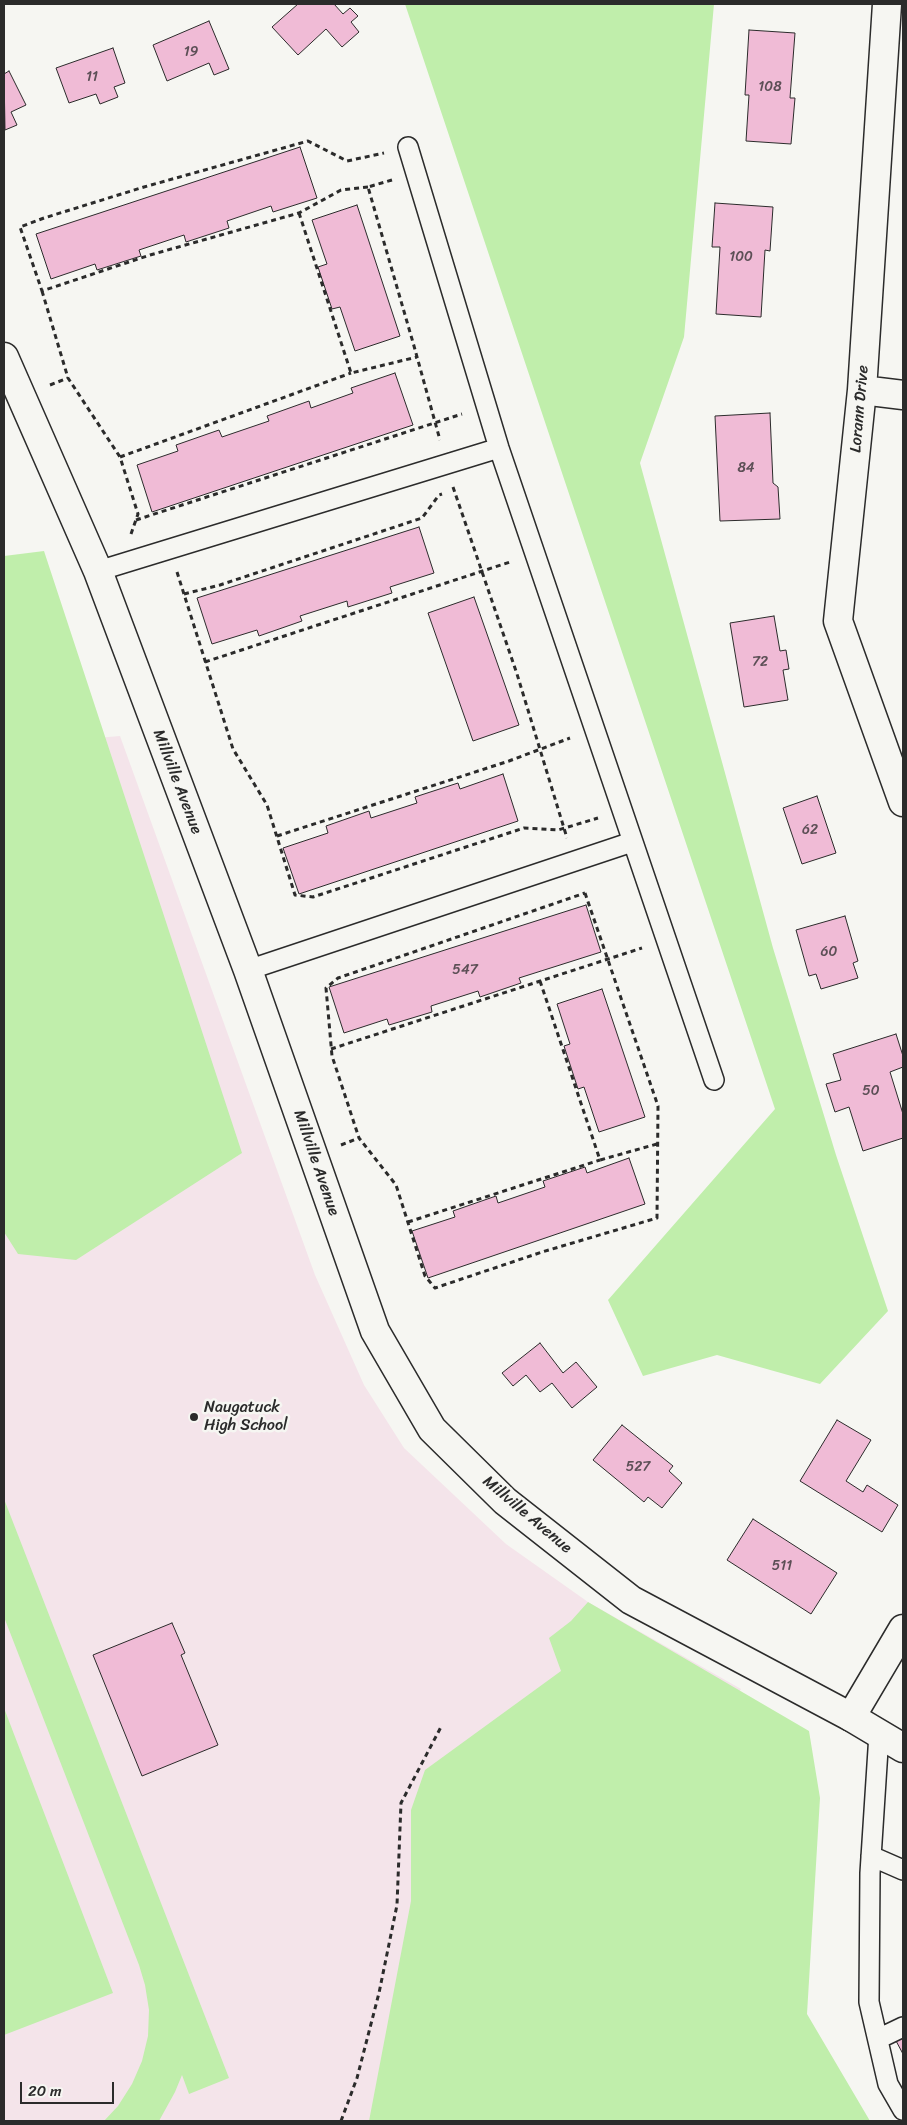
<!DOCTYPE html>
<style>
body{margin:0}
#map{position:relative;width:907px;height:2125px;overflow:hidden;background:#f6f6f2;font-family:Sriracha,sans-serif}
canvas{display:block}
.frame{position:absolute;inset:0;border:5px solid #2b2b2b;pointer-events:none}
.scale{position:absolute;left:20px;top:2082px;width:94px;height:22px;box-sizing:border-box;border:2px solid #2b2b2b;border-top:0;padding-left:6px;font-size:15px;line-height:18px;white-space:nowrap;color:#2b2b2b;-webkit-text-stroke:4px #f6f6f2;paint-order:stroke}
</style>
<div id="map">
<canvas width="907" height="2125"></canvas>
<div class="frame"></div>
<div class="scale">20 m</div>
</div>
<script>
const g = document.querySelector('canvas').getContext('2d');
g.lineJoin = 'round';
function fill(path, color) { g.fillStyle = color; g.fill(path, 'evenodd'); }
const shape = rows => new Path2D(rows.map(r => 'M' + r).join(''));
function strokePath(path, color, width, dash) { g.strokeStyle = color; g.lineWidth = width; g.lineCap = dash ? 'butt' : 'round'; g.setLineDash(dash || []); g.stroke(path); }
function write(font, color, halo, rows, align = 'center') {
  g.font = font + ' Sriracha,sans-serif'; g.lineWidth = 5; g.setLineDash([]); g.textBaseline = 'middle'; g.strokeStyle = halo; g.fillStyle = color; for (const [text, x, y, turn = 0] of rows) {
    g.save(); g.translate(x, y); g.rotate((+turn || 0) * Math.PI / 180); g.textAlign = isNaN(turn) ? turn : align; if (halo) g.strokeText(text, 0, 0); g.fillText(text, 0, 0); g.restore();
  }
}
fill(shape([
 [120,736,315,1275,364,1385,404,1448,506,1544,588,1602,741,1689,653,1851,791,2121,4,2121,4,746]
]), '#f4e4ea');
fill(shape([
 [405,4,714,4,684,337,640,463,773,948,836,1155,888,1311,820,1384,717,1355,643,1376,608,1300,775,1109],
 [44,551,242,1153,76,1260,18,1254,4,1232,4,556],
 [4,1499,229,2078,189,2094,182,2075,175,2092,159,2121,104,2121,118,2106,132,2084,142,2061,148,2036,149,2010,145,1985,139,1965,4,1617],
 [588,1602,809,1731,820,1798,807,2014,870,2121,369,2121,411,1901,411,1810,425,1770,561,1671,549,1638,571,1621],
 [4,1708,113,1993,4,2035,4,1707]
]), '#c0eeab');
const building = shape([
 [298,4,334,4,343,14,350,8,358,16,351,22,359,32,342,47,326,29,298,55,272,27,298,4],
 [209,21,229,69,214,75,209,63,167,81,153,45,209,21],
 [749,30,795,33,790,98,795,98,791,144,746,141,749,95,745,95,749,30],
 [113,48,125,83,114,87,118,97,100,104,96,94,69,103,56,68,113,48],
 [9,71,26,105,11,112,17,125,5,130,4,74,9,71],
 [300,147,317,198,273,212,271,206,227,221,229,228,186,242,184,235,139,250,141,256,97,270,95,264,51,279,36,234,300,147],
 [715,203,773,207,770,251,765,250,761,317,716,314,720,247,712,247,715,203],
 [357,205,400,336,355,351,340,307,332,309,318,267,327,264,312,220,357,205],
 [395,373,413,425,152,512,137,465,178,451,176,445,219,430,222,437,269,421,267,416,309,401,311,408,353,393,351,388,395,373],
 [770,413,773,483,778,487,780,519,720,521,715,416,770,413],
 [419,527,434,573,390,587,392,593,348,607,347,601,300,616,302,621,259,636,257,630,212,644,197,598,419,527],
 [474,597,519,725,473,741,428,613,474,597],
 [774,616,780,651,786,650,789,669,783,670,788,700,744,707,730,623,774,616],
 [503,774,518,821,299,894,283,848,328,833,326,826,369,811,371,818,417,803,415,797,458,783,460,789,503,774],
 [817,796,836,853,802,864,783,808,817,796],
 [586,905,601,952,519,978,521,983,480,997,478,991,431,1006,432,1012,389,1025,387,1019,344,1033,329,987,586,905],
 [845,916,858,961,853,963,858,978,821,989,816,974,809,976,796,930,845,916],
 [602,989,645,1117,599,1132,584,1087,578,1089,564,1046,570,1044,557,1004,602,989],
 [896,1034,903,1056,903,1067,890,1072,903,1114,903,1138,863,1151,849,1107,835,1112,826,1084,841,1080,833,1054,896,1034],
 [629,1158,645,1204,428,1278,412,1231,455,1217,453,1211,496,1196,498,1203,545,1187,543,1181,585,1167,587,1173,629,1158],
 [540,1343,563,1373,576,1362,597,1387,572,1408,552,1383,540,1392,526,1375,513,1386,502,1373,540,1343],
 [837,1420,871,1440,846,1481,863,1492,867,1485,898,1505,882,1532,800,1481,837,1420],
 [622,1425,673,1466,669,1471,682,1483,662,1508,648,1497,644,1502,593,1460,622,1425],
 [753,1519,837,1573,811,1614,727,1560,753,1519],
 [172,1623,185,1653,181,1655,218,1745,142,1776,93,1655,172,1623],
 [903,2035,903,2054,895,2039,903,2035]
]);
fill(building, '#f0bbd6');
strokePath(building, '#2b2b2b', 1);
const lane = shape([
 [408,147,499,448,714,1080],
 [98,571,499,448],
 [248,970,632,842],
 [879,1734,870,1873,869,2002,888,2084,903,2110],
 [871,1856,903,1870],
 [878,2039,903,2027]
]);
const street = shape([
 [887,4,862,390,838,621,903,802],
 [862,390,903,395],
 [851,1717,903,1629]
]);
const secondary = shape([
 [4,357,98,571,248,970,375,1331,432,1429,505,1501,631,1600,851,1717,903,1748]
]);
strokePath(lane, '#2b2b2b', 22);
strokePath(street, '#2b2b2b', 31);
strokePath(secondary, '#2b2b2b', 31);
strokePath(shape([
 [392,180,368,187,414,346,440,440],
 [368,187,341,190,299,213,150,255,42,291,20,227,44,218,144,187,308,141,347,161,384,153],
 [299,213,351,373,417,357],
 [42,291,68,378,120,457],
 [50,385,68,378],
 [453,487,517,674,567,838],
 [136,520,462,414],
 [131,534,138,514,120,457,351,373],
 [177,572,233,749,267,805,295,895,313,897,524,828,558,830,598,818],
 [184,594,220,585,422,518,439,495,442,494],
 [205,662,510,562],
 [277,836,509,761,570,738],
 [585,893,658,1106,657,1218,542,1252,435,1288,425,1276,396,1185,359,1138,332,1056,326,988,338,978,585,893],
 [540,981,600,1160,657,1144],
 [331,1049,642,948],
 [341,1145,359,1138],
 [408,1222,600,1160],
 [341,2121,357,2078,379,1993,397,1905,401,1803,442,1725]
]), '#2b2b2b', 3, [5, 4]);
strokePath(lane, '#f6f6f2', 19);
strokePath(street, '#f6f6f2', 28);
strokePath(secondary, '#f6f6f2', 28);
for (const [x, y, r, color] of [
 [194,1417,5,"#2b2b2b"]
]) { const dot = new Path2D(); dot.arc(x, y, r, 0, 2 * Math.PI); g.fillStyle = color; g.fill(dot); strokePath(dot, '#f6f6f2', 2); }
write('14px', '#5c4f56', null, [
 ["19",191,52],
 ["11",92,77],
 ["108",770,87],
 ["100",741,257],
 ["84",746,468],
 ["72",760,662],
 ["62",810,830],
 ["60",829,952],
 ["547",465,970],
 ["50",871,1091],
 ["527",638,1467],
 ["511",782,1566]
]);
write('16px', '#2b2b2b', '#f6f6f2', [
 ["Lorann Drive",860,409,-85],
 ["Millville Avenue",177,782,69],
 ["Millville Avenue",316,1163,71],
 ["Millville Avenue",527,1515,40]
]);
write('16px', '#2b2b2b', '#f6f6f2', [
 ["Naugatuck",204,1408],
 ["High School",204,1426]
], 'left');
</script>
